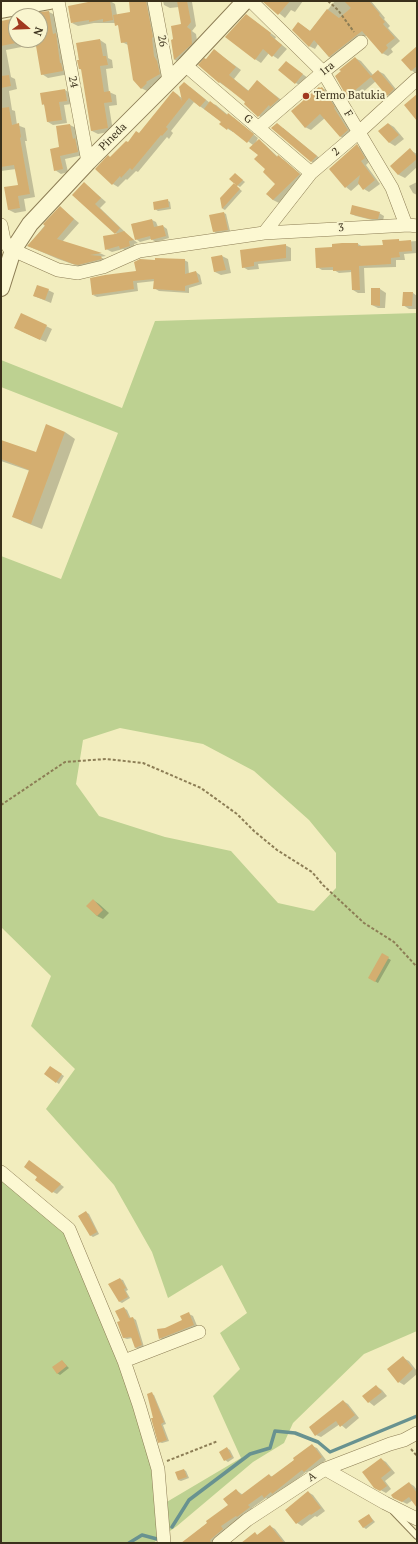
<!DOCTYPE html>
<style>
body{margin:0}
#map{position:relative;width:418px;height:1544px;overflow:hidden;background:#f2edbe;font-family:"PT Serif",serif}
canvas{display:block}
.frame{position:absolute;inset:0;border:2px solid #3a301b;pointer-events:none}
.north{position:absolute;left:8px;top:8px;width:40px;height:40px;box-sizing:border-box;background:#f9f5cf;border:1px solid #ada687;border-radius:50%;rotate:109deg;font-size:11px;font-weight:700;line-height:16px;text-align:center;color:#3a301b}
.north::after{content:'';display:block;margin:auto;width:14px;height:18px;background:#a1381f;clip-path:polygon(50% 0,100% 100%,50% 72%,0 100%)}
</style>
<div id="map">
<canvas width="418" height="1544"></canvas>
<div class="frame"></div>
<div class="north">N</div>
</div>
<script>
const g = document.querySelector('canvas').getContext('2d');
g.lineJoin = 'round';
function fill(path, color) { g.fillStyle = color; g.fill(path, 'evenodd'); }
const shape = rows => new Path2D(rows.map(r => 'M' + r).join(''));
function strokePath(path, color, width, dash) { g.strokeStyle = color; g.lineWidth = width; g.lineCap = dash ? 'butt' : 'round'; g.setLineDash(dash || []); g.stroke(path); }
function write(font, color, halo, rows, align = 'center') {
  g.font = font + ' "PT Serif",serif'; g.lineWidth = 4; g.setLineDash([]); g.textBaseline = 'middle'; g.strokeStyle = halo; g.fillStyle = color; for (const [text, x, y, turn = 0] of rows) {
    g.save(); g.translate(x, y); g.rotate((+turn || 0) * Math.PI / 180); g.textAlign = isNaN(turn) ? turn : align; if (halo) g.strokeText(text, 0, 0); g.fillText(text, 0, 0); g.restore();
  }
}
fill(shape([
 [417,313,417,1331,364,1354,293,1423,284,1443,253,1462,177,1526,153,1543,1,1543,1,1177,65,1227,124,1361,165,1503,241,1458,213,1396,240,1369,220,1333,247,1313,222,1265,168,1298,152,1252,114,1185,46,1109,75,1069,31,1026,51,976,1,927,1,556,61,579,118,433,1,387,1,360,122,408,155,321],
 [120,728,203,744,254,771,309,820,336,853,336,888,314,911,278,903,231,851,165,837,99,816,76,784,83,740]
]), '#bdd191');
fill(shape([
 [104,1,110,1,115,4,117,15,132,13,130,1,150,1,165,77,151,86,152,87,147,91,141,88,128,45,122,42,120,27,116,23,94,23,78,26,72,23],
 [163,1,196,1,192,2,196,26,192,31,196,34,198,47,181,63,175,60,172,40,174,40,182,25,179,7,170,8,164,5],
 [267,1,303,1,295,12,291,10,285,18,266,3],
 [335,1,371,1,385,18,384,19,390,26,388,28,400,41,391,49,393,52,388,56,382,53,367,35,335,60,329,57,318,44,315,49,309,46,299,23,310,31],
 [49,12,55,15,69,74,48,78,42,74,37,44,6,50,11,77,15,79,17,89,9,91,12,110,15,111,17,125,25,128,27,141,25,141,35,197,24,199,26,211,15,213,9,210,19,185,16,169,1,171,1,27,16,19,16,40,40,40,40,16,30,16],
 [252,19,276,37,275,39,287,49,278,59,269,53,261,63,255,59],
 [100,40,106,44,108,58,112,60,113,68,106,69,109,92,116,95,117,105,109,106,113,131,98,134,92,131,82,70,80,69,77,44],
 [417,47,417,74,411,70],
 [214,50,241,70,234,79,249,91,257,81,284,102,265,120,259,116,245,104,247,102,219,82,206,60],
 [355,58,361,61,373,75,378,71,384,74,399,93,394,98,388,95,376,81,354,100,348,96],
 [286,62,308,78,301,86,296,83],
 [190,87,210,103,216,105,228,115,234,118,258,138,255,144,259,141,264,144,278,157,284,160,305,178,298,183,279,203,273,200,267,194,277,184,253,145,234,131,233,132,228,129,221,124,222,122,194,102,171,131,173,133,169,139,167,137,138,172,136,171,127,180,126,179,118,187,113,184,111,158,139,134,173,92,182,98],
 [322,88,328,91,354,134,347,140,341,137,325,118,311,130,305,127],
 [65,90,70,93,72,104,64,105,67,123,53,125,48,122,45,106,43,104],
 [389,124,394,127,404,139,395,146,390,143,380,131],
 [70,125,76,128,83,155,65,159,68,172,61,174,55,170,60,147,57,127],
 [273,128,283,128,322,160,317,165,312,162],
 [357,146,363,149,370,161,366,165,380,184,369,192,364,189,359,184,351,191,346,187],
 [410,150,417,154,417,167,405,178,399,175,391,166],
 [235,174,245,182,240,187,237,185],
 [417,182,417,195,413,193,409,186],
 [84,184,89,187,106,202,100,208,125,232,124,233,138,243,134,244,135,249,126,251,123,249,112,252,106,249,117,234,74,195],
 [236,186,242,191,225,210,223,209,221,199],
 [167,200,170,202,171,209,158,211,155,209],
 [60,207,79,223,62,242,102,254,106,256,100,257,107,260,84,268,58,259,28,246],
 [224,213,226,214,230,231,216,233,214,232],
 [379,213,384,216,383,221,376,221,356,216,351,214],
 [152,220,156,222,158,227,163,226,167,229,169,238,156,242,151,239,140,242,136,239,132,224],
 [398,240,402,242,417,241,417,253,404,254,405,260,396,260,396,267,364,268,365,293,358,293,353,290,352,272,339,273,334,270,322,270,317,267,358,244,363,247,384,246],
 [285,245,291,248,291,261,258,264,259,269,248,270,243,267],
 [222,256,228,259,231,273,221,275,215,272,212,258],
 [184,260,188,262,189,274,196,272,200,275,202,284,189,288,189,293,159,291,154,288,155,281,137,283,138,291,97,297,93,295,137,272],
 [380,289,386,293,385,308,378,308,372,305],
 [48,290,54,293,51,303,34,296],
 [413,293,417,296,417,309,409,309,403,305],
 [46,326,52,329,46,342,21,331],
 [65,432,75,439,42,529,24,522,13,516,30,471,1,461,1,441,36,454],
 [93,900,99,904,109,913,103,919,97,916,88,906],
 [382,955,391,960,378,983,369,978],
 [50,1067,64,1076,59,1084,45,1074],
 [33,1164,64,1187,57,1194,53,1192,38,1176],
 [86,1212,89,1214,99,1234,93,1237,90,1235],
 [120,1279,123,1280,128,1290,126,1291,130,1298,122,1303,120,1302],
 [124,1308,127,1310,131,1319,133,1318,136,1320,144,1347,138,1349,136,1348,132,1338,127,1339,124,1338],
 [189,1314,193,1316,198,1328,164,1341,160,1338,165,1329,183,1321],
 [403,1358,409,1361,417,1371,417,1374,404,1385,399,1382],
 [62,1361,69,1368,60,1375,57,1373],
 [376,1386,382,1390,387,1396,374,1406,369,1402],
 [152,1394,154,1395,166,1424,163,1425,169,1441,162,1443,159,1442,154,1419],
 [343,1401,348,1404,359,1418,346,1429,340,1424,321,1437,316,1435],
 [312,1446,317,1448,326,1460,309,1474,306,1472,277,1496,269,1500,266,1498,252,1508,254,1510,240,1518,225,1529,227,1532,214,1543,183,1543,229,1505,236,1490,243,1495,269,1475,273,1477],
 [227,1448,230,1450,234,1458,228,1462,225,1460],
 [381,1459,386,1462,395,1473,385,1481,391,1489,386,1493,375,1487],
 [184,1470,186,1471,189,1478,181,1481,178,1480],
 [409,1483,414,1486,417,1490,417,1506,413,1500,407,1504,399,1500],
 [308,1492,313,1495,325,1511,317,1517,315,1516,302,1526,297,1523,287,1510],
 [369,1515,375,1522,366,1529,363,1527],
 [270,1526,275,1529,286,1543,251,1543,255,1534,258,1535]
]), '#0003');
strokePath(shape([
 [172,1527,189,1500,250,1454,270,1448,275,1431,295,1433,318,1442,330,1452,417,1416],
 [129,1543,142,1535,157,1539]
]), '#689290', 3.5);
fill(shape([
 [93,1,110,1,113,20,103,22,103,19,89,22,89,20,71,23,68,6],
 [129,1,146,1,153,37,152,38,154,56,157,61,160,74,146,82,147,83,141,89,133,80,127,42,121,43,118,25,115,26,113,15,130,12],
 [177,1,187,1,191,22,187,27,191,30,192,44,174,60,171,40,173,39,171,26,181,24],
 [262,1,290,1,278,15],
 [344,1,369,1,380,14,379,15,385,22,383,24,395,38,386,45,388,48,382,54,362,31,329,57,314,40,309,47,292,30,298,22,310,31,327,9,339,18,351,8],
 [49,11,53,34,56,33,60,63,61,63,63,71,41,75,35,40,40,40,40,12],
 [246,14,271,33,270,35,282,45,272,57,263,49,255,60,225,37],
 [16,18,16,43,1,46,1,21],
 [100,39,103,56,106,56,108,65,100,66,104,92,110,91,112,102,104,103,108,128,91,131,81,69,79,69,77,60,79,60,76,43],
 [417,46,417,66,411,71,401,60],
 [214,49,236,67,229,75,248,91,257,80,279,99,270,107,269,105,258,117,244,104,245,102,220,82,219,83,198,65,204,58,206,59],
 [355,57,371,76,378,70,394,89,387,96,371,77,347,97,335,76,341,71,339,70],
 [286,61,303,74,295,84,278,70],
 [9,75,11,86,1,88,1,76],
 [184,82,206,100,200,107,189,98,166,127,168,129,162,136,161,135,132,170,130,168,121,178,120,176,112,185,95,169,108,155,110,157,126,141,128,142,136,131,139,133,173,91,178,95,182,101,179,87],
 [319,87,320,88,322,87,335,107,334,108,348,130,340,137,320,114,305,128,291,111],
 [65,89,67,101,59,102,62,120,47,122,44,104,42,105,40,93],
 [417,94,417,121,404,105],
 [210,101,227,115,228,113,254,134,247,143,228,128,227,130,219,124,221,122,204,109],
 [9,107,12,125,19,123,21,137,20,138,30,194,18,196,20,208,8,210,4,187,18,185,14,165,1,167,1,108],
 [277,123,317,156,311,162,271,128],
 [388,123,399,135,389,143,378,131],
 [70,124,73,139,75,138,78,152,60,156,63,169,54,171,50,149,59,147,56,126],
 [259,139,277,157,278,155,300,174,273,200,266,194,275,184,263,172,265,169,254,159,258,155,249,148],
 [357,144,365,158,361,161,375,180,363,190,358,183,360,175,345,188,329,169],
 [410,148,417,157,417,159,398,175,390,166],
 [235,173,243,180,237,186,229,179],
 [84,182,101,198,95,204,120,228,115,234,124,231,134,240,129,241,130,246,120,249,119,246,105,250,103,236,115,234,72,195],
 [234,183,240,189,222,209,220,198],
 [168,199,169,207,154,210,153,202],
 [352,205,380,212,378,219,370,219,350,214],
 [60,206,74,219,57,239,102,253,90,255,101,256,102,259,78,265,73,264,27,246,45,226,43,224],
 [224,212,228,230,213,232,209,215],
 [152,219,154,227,163,225,166,236,151,240,150,236,135,240,131,224],
 [399,239,399,241,411,240,412,251,399,252,400,257,391,258,391,264,359,266,360,290,352,290,351,270,333,271,333,267,316,268,315,248,332,247,332,244,342,243,358,243,358,246,383,245,382,240],
 [286,244,286,258,254,262,254,266,242,268,240,250],
 [222,255,226,270,214,272,211,257],
 [155,258,185,259,185,274,196,271,199,282,185,286,185,291,153,289,154,279,133,281,134,289,92,295,90,278,105,275,136,271,134,262,140,259,155,260],
 [37,285,49,289,45,300,33,296],
 [371,288,380,288,380,306,371,305],
 [403,292,413,292,412,306,402,306],
 [21,313,47,325,40,340,14,328],
 [46,424,65,432,31,524,12,517,29,470,1,459,1,440,36,452],
 [93,899,103,910,97,916,86,906],
 [382,953,389,957,375,982,368,978],
 [50,1066,62,1074,56,1083,44,1074],
 [29,1160,61,1184,52,1193,35,1180,37,1177,24,1167],
 [86,1211,97,1232,90,1236,78,1216],
 [120,1278,126,1288,124,1289,128,1297,119,1302,108,1284],
 [124,1307,129,1318,133,1317,142,1345,135,1348,131,1337,123,1338,117,1322,120,1321,115,1311],
 [189,1312,194,1325,159,1339,157,1329,165,1328,182,1320,180,1316],
 [403,1356,413,1369,398,1383,387,1369],
 [62,1360,67,1366,57,1374,52,1367],
 [376,1385,382,1392,368,1403,362,1396],
 [152,1392,164,1422,161,1424,167,1440,158,1443,151,1418,153,1418,147,1394],
 [343,1400,355,1415,340,1427,336,1421,315,1436,309,1427],
 [312,1444,322,1457,304,1472,302,1470,272,1494,271,1492,264,1498,262,1495,248,1505,250,1507,237,1517,236,1516,221,1526,223,1529,210,1540,211,1543,181,1543,207,1523,206,1521,228,1505,223,1499,236,1489,241,1495,269,1474,271,1477,294,1460,293,1458],
 [227,1447,232,1457,224,1461,219,1452],
 [381,1458,391,1470,381,1478,387,1486,380,1491,374,1488,362,1472],
 [184,1469,187,1477,178,1480,175,1472],
 [409,1482,417,1493,417,1508,409,1497,402,1502,393,1498,391,1495],
 [308,1491,321,1508,311,1515,310,1514,296,1524,285,1510],
 [369,1514,373,1521,363,1528,358,1521],
 [270,1525,284,1543,241,1543,255,1532,257,1535]
]), '#d4ae70');
const service = shape([
 [394,1512,417,1536]
]);
const minor = shape([
 [58,1,88,162],
 [154,1,169,80],
 [253,1,254,4,323,72,392,188,406,225],
 [185,65,311,173],
 [258,128,323,72,361,42],
 [1,225,4,240,9,248,13,250,58,270,78,273,103,267,139,251,264,233,409,225,417,226],
 [264,233,311,173,359,132,417,79],
 [1,1172,69,1229,124,1361,139,1405,158,1469,164,1543],
 [124,1361,199,1332],
 [325,1469,385,1503,417,1519],
 [219,1543,247,1520,325,1469,390,1444,404,1440,417,1433]
]);
const tertiary = shape([
 [1,10,50,1],
 [1,288,13,250,30,224,88,162,185,65,245,1]
]);
strokePath(service, '#8c7d55', 8);
strokePath(minor, '#8c7d55', 14);
strokePath(tertiary, '#8c7d55', 18);
strokePath(shape([
 [328,1,338,10,354,32],
 [1,805,65,762,106,759,143,763,201,788,237,814,254,831,277,850,312,872,323,885,364,923,394,942,417,967],
 [411,1449,417,1456],
 [167,1461,218,1441]
]), '#8c7d55', 2, [3, 2]);
strokePath(service, '#fcf8d2', 6);
strokePath(minor, '#fcf8d2', 13);
strokePath(tertiary, '#fcf8d2', 16);
for (const [x, y, r, color] of [
 [306,96,4,"#a1381f"]
]) { const dot = new Path2D(); dot.arc(x, y, r, 0, 2 * Math.PI); g.fillStyle = color; g.fill(dot); strokePath(dot, '#f9f5cf', 1.5); }
write('11px', '#3a301b', '#f9f5cf', [
 ["26",162,41,80],
 ["1ra",327,69,-39],
 ["24",73,82,79],
 ["F",348,114,58],
 ["G",248,119,41],
 ["Pineda",113,137,-45],
 ["2",336,152,-40],
 ["3",341,228,-3],
 ["A",312,1477,-33]
]);
write('11px', '#3a301b', '#f9f5cf', [
 ["Termo Batukia",314,96]
], 'left');
</script>
